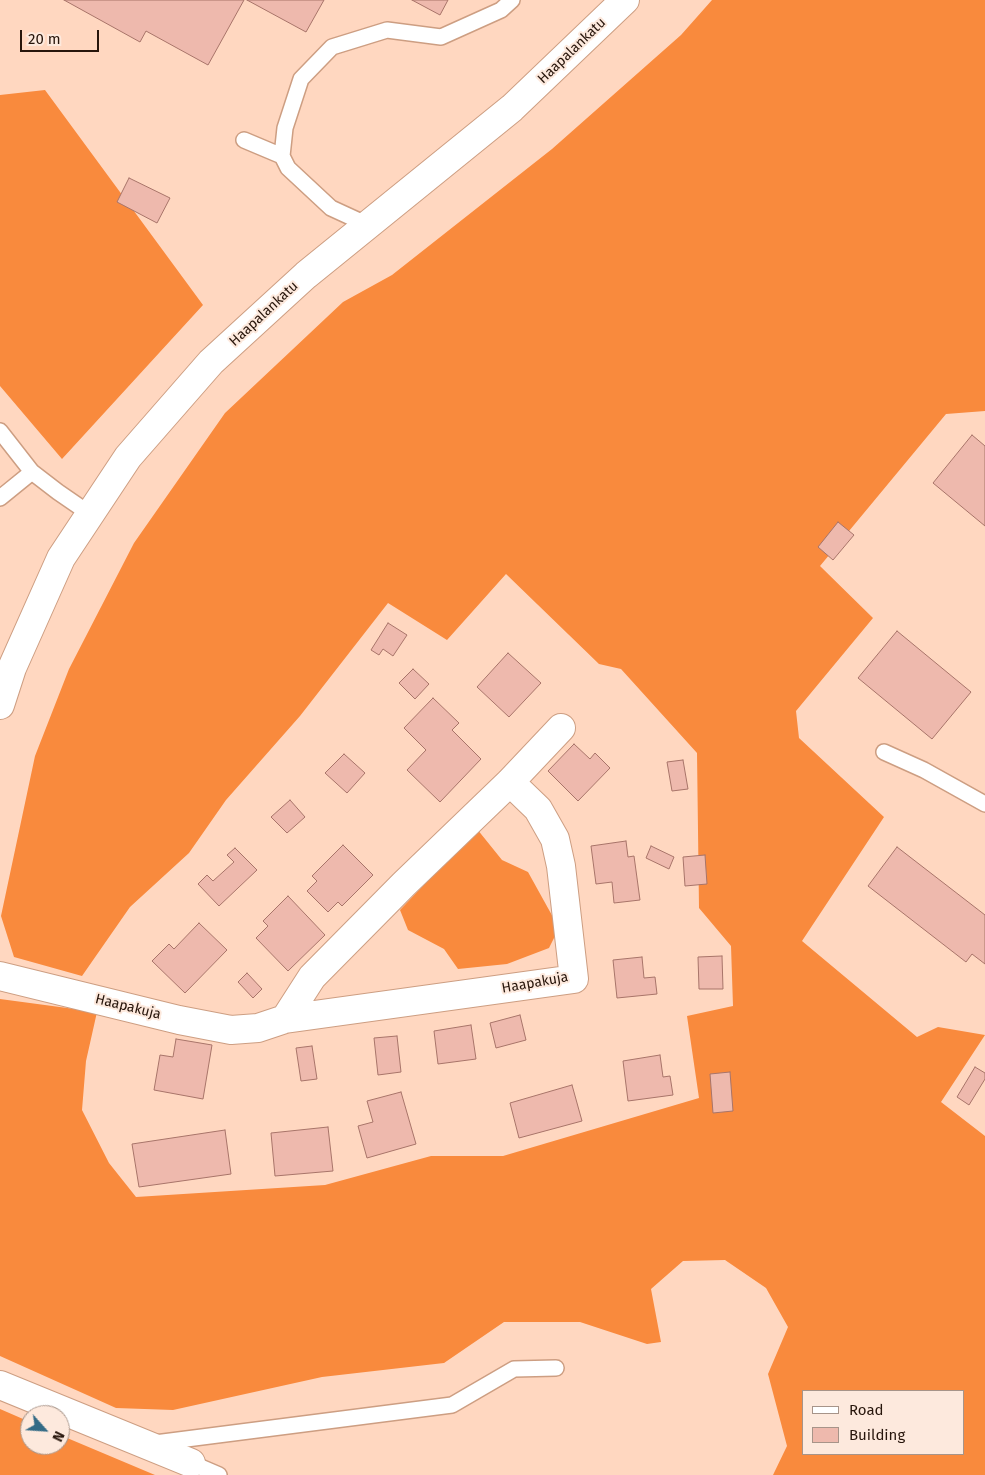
<!DOCTYPE html>
<style>
body{margin:0}
#map{position:relative;width:985px;height:1475px;overflow:hidden;background:#ffd7c0;font-family:"Fira Sans",sans-serif}
canvas{display:block}
.legend{position:absolute;left:802px;top:1390px;width:162px;height:65px;box-sizing:border-box;background:#fde9dd;border:1px solid #a79489;margin:0;padding:6px 9px;list-style:none;font-size:15px;color:#27150b}
.legend li{display:flex;align-items:center;gap:10px;height:25px}
.legend b{width:25px;border:1px solid #a79489}
.north{position:absolute;left:20px;top:1405px;width:50px;height:50px;box-sizing:border-box;background:#fde9dd;border:1px solid #a79489;border-radius:50%;rotate:116deg;font-size:14px;font-weight:700;line-height:20px;text-align:center;color:#27150b}
.north::after{content:'';display:block;margin:auto;width:18px;height:22px;background:#346b86;clip-path:polygon(50% 0,100% 100%,50% 72%,0 100%)}
.scale{position:absolute;left:20px;top:30px;width:79px;height:22px;box-sizing:border-box;border:2px solid #27150b;border-top:0;padding-left:6px;font-size:15px;line-height:18px;white-space:nowrap;color:#27150b;-webkit-text-stroke:4px #fde9dd;paint-order:stroke}
</style>
<div id="map">
<canvas width="985" height="1475"></canvas>
<ul class="legend">
<li><b style="height:6px;background:#fff"></b>Road</li>
<li><b style="height:14px;background:#eeb9ad"></b>Building</li>
</ul>
<div class="north">N</div>
<div class="scale">20 m</div>
</div>
<script>
const g = document.querySelector('canvas').getContext('2d');
g.lineJoin = 'round';
function fill(path, color) { g.fillStyle = color; g.fill(path, 'evenodd'); }
const shape = rows => new Path2D(rows.map(r => 'M' + r).join(''));
function strokePath(path, color, width, dash) { g.strokeStyle = color; g.lineWidth = width; g.lineCap = dash ? 'butt' : 'round'; g.setLineDash(dash || []); g.stroke(path); }
function write(font, color, halo, rows, align = 'center') {
  g.font = font + ' "Fira Sans",sans-serif'; g.lineWidth = 4; g.setLineDash([]); g.textBaseline = 'middle'; g.strokeStyle = halo; g.fillStyle = color; for (const [text, x, y, turn = 0] of rows) {
    g.save(); g.translate(x, y); g.rotate((+turn || 0) * Math.PI / 180); g.textAlign = isNaN(turn) ? turn : align; if (halo) g.strokeText(text, 0, 0); g.fillText(text, 0, 0); g.restore();
  }
}
fill(shape([
 [712,0,985,0,985,411,946,414,820,566,873,618,796,711,799,738,884,817,802,941,917,1037,938,1027,985,1035,941,1102,985,1136,985,1475,773,1475,787,1446,768,1374,788,1327,766,1288,725,1260,683,1261,651,1289,661,1342,647,1344,580,1322,504,1322,444,1363,322,1377,173,1410,116,1408,0,1356,0,999,97,1012,86,1061,82,1110,109,1163,136,1197,325,1185,431,1156,503,1156,699,1098,687,1016,733,1006,731,946,699,908,697,753,621,669,599,664,506,574,447,640,388,603,300,716,226,800,189,853,130,907,82,976,14,957,1,916,35,756,69,669,134,543,225,413,343,302,392,275,552,149,681,35],
 [804,1391,964,1391,964,1454,804,1454],
 [45,90,203,305,62,459,0,386,0,95],
 [477,829,502,860,528,872,559,928,549,948,507,964,458,969,444,949,408,930,400,910],
 [0,1409,30,1422,30,1445,60,1445,60,1435,155,1475,0,1475]
]), '#f98a3d');
const building = shape([
 [64,0,244,0,208,65,146,31,140,42,64,0],
 [247,0,324,0,306,32,247,0],
 [412,0,448,0,440,15,412,0],
 [129,178,170,198,157,223,117,202,129,178],
 [972,435,985,446,985,526,933,483,972,435],
 [838,522,854,535,833,560,818,547,838,522],
 [388,623,407,635,393,656,383,649,379,655,371,650,388,623],
 [897,631,971,692,932,739,858,678,897,631],
 [508,653,541,683,509,717,477,687,508,653],
 [413,669,429,684,415,699,399,683,413,669],
 [433,698,459,723,452,730,481,759,440,802,407,770,426,750,404,728,433,698],
 [574,744,590,759,595,753,610,768,578,801,548,771,574,744],
 [344,754,365,773,347,793,325,773,344,754],
 [683,760,688,789,672,791,667,762,683,760],
 [290,800,305,817,287,833,271,817,290,800],
 [626,841,628,857,634,856,640,900,614,903,612,882,596,884,591,846,626,841],
 [343,845,373,875,342,906,338,902,328,912,307,891,317,881,312,876,343,845],
 [651,846,674,857,669,869,646,858,651,846],
 [897,847,985,915,985,964,972,954,966,962,868,886,897,847],
 [235,848,257,870,219,906,198,884,207,875,213,881,234,862,227,855,235,848],
 [705,855,707,884,685,886,683,857,705,855],
 [288,896,325,935,288,971,256,938,268,926,263,921,288,896],
 [199,923,227,950,185,993,152,961,169,944,174,949,199,923],
 [722,956,723,989,699,989,698,957,722,956],
 [642,957,644,978,655,977,657,994,617,998,613,960,642,957],
 [247,973,262,989,253,998,238,982,247,973],
 [520,1015,526,1040,496,1048,490,1023,520,1015],
 [471,1025,476,1059,438,1064,434,1031,471,1025],
 [397,1036,401,1072,378,1075,374,1038,397,1036],
 [176,1039,212,1045,203,1099,154,1090,160,1055,173,1057,176,1039],
 [312,1046,317,1079,301,1081,296,1048,312,1046],
 [660,1055,663,1077,670,1076,673,1095,628,1101,623,1061,660,1055],
 [975,1067,985,1073,985,1079,969,1105,957,1097,975,1067],
 [730,1072,733,1111,713,1113,710,1074,730,1072],
 [572,1085,582,1121,519,1138,510,1103,572,1085],
 [401,1092,416,1144,367,1158,358,1126,373,1122,367,1101,401,1092],
 [328,1127,333,1171,275,1176,271,1133,328,1127],
 [225,1130,231,1174,139,1187,132,1144,225,1130]
]);
fill(building, '#eeb9ad');
strokePath(building, '#a87469', 1);
const lane = shape([
 [244,140,282,156],
 [368,225,331,208,288,168,282,156,285,128,301,79,332,47,387,30,441,37,501,10,512,0],
 [0,431,32,472,58,492,90,514],
 [0,498,32,472],
 [884,752,924,770,985,804],
 [155,1443,452,1405,514,1369,556,1368],
 [191,1469,191,1463,219,1475]
]);
const street = shape([
 [0,705,12,668,61,558,128,457,211,362,306,275,512,108,625,0],
 [0,976,179,1020,231,1030,258,1028,285,1019,574,979,561,866,555,839,538,809,510,782],
 [285,1019,312,977,404,884,510,782,561,728],
 [0,1385,191,1463]
]);
strokePath(lane, '#cd9e82', 18);
strokePath(street, '#cd9e82', 30);
strokePath(lane, '#fff', 15);
strokePath(street, '#fff', 28);
write('14px', '#27150b', '#fde9dd', [
 ["Haapalankatu",572,51,-44],
 ["Haapalankatu",264,314,-43],
 ["Haapakuja",535,983,-10],
 ["Haapakuja",128,1007,14]
]);
</script>
